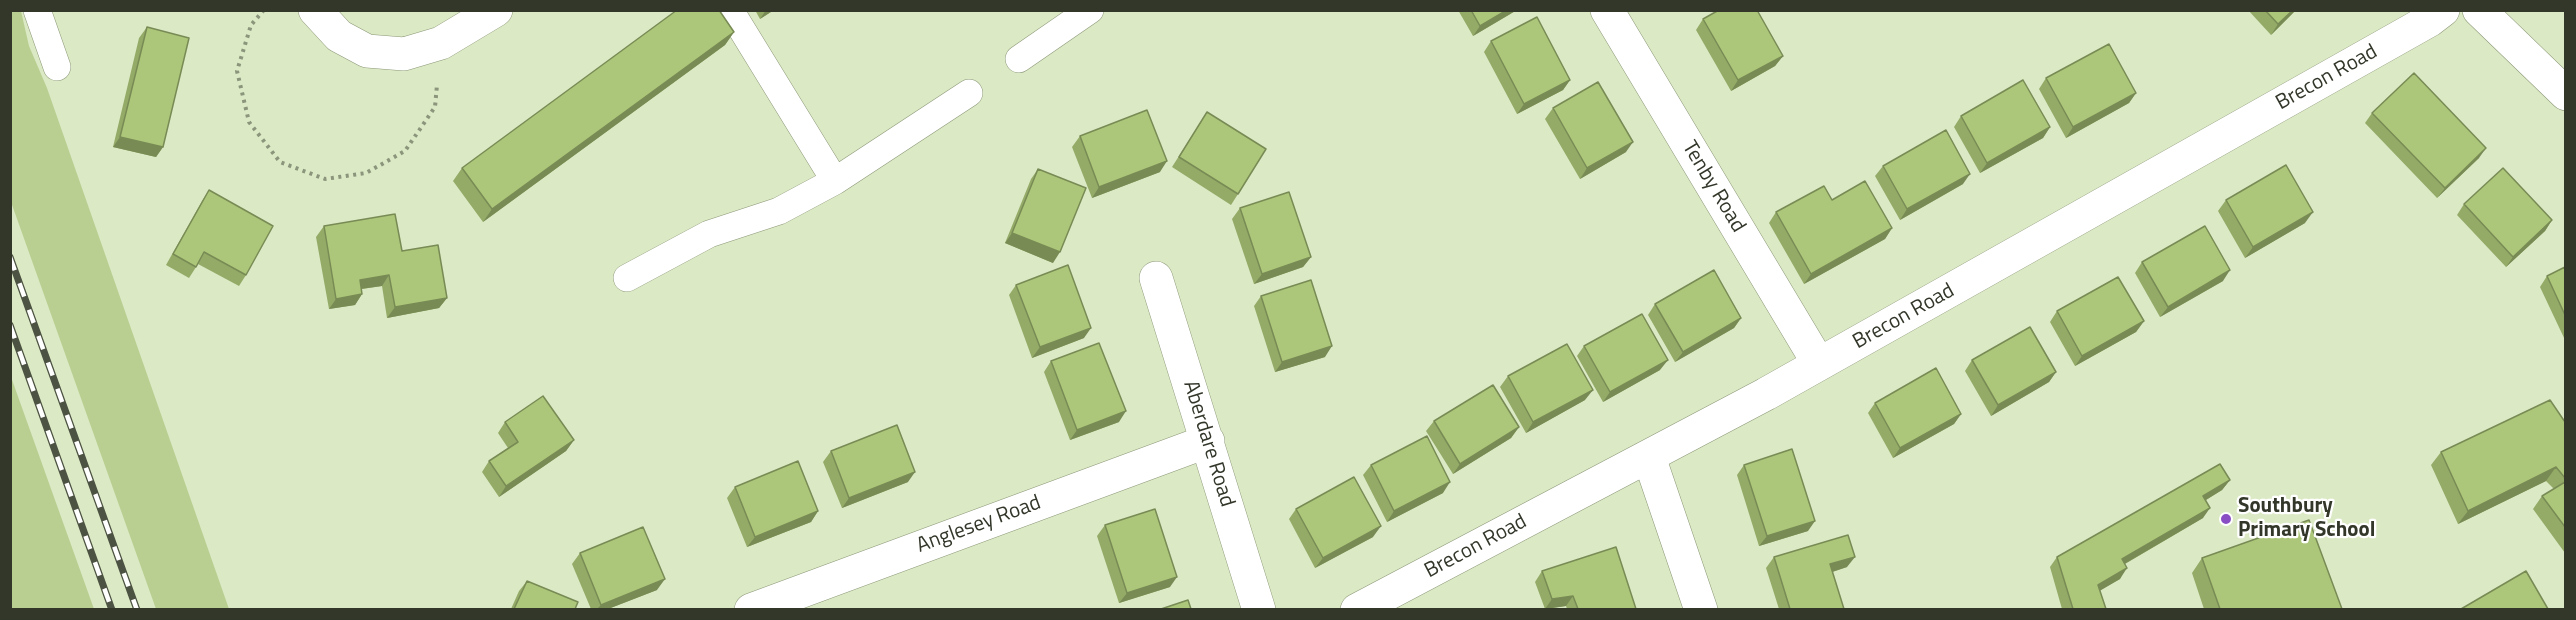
<!DOCTYPE html>
<style>
body{margin:0}
#map{position:relative;width:2576px;height:620px;overflow:hidden;background:#dbe9c5;font-family:"Titillium Web",sans-serif}
canvas{display:block}
.frame{position:absolute;inset:0;border:12px solid #32372a;pointer-events:none}
</style>
<div id="map">
<canvas width="2576" height="620"></canvas>
<div class="frame"></div>
</div>
<script>
const g = document.querySelector('canvas').getContext('2d');
g.lineJoin = 'round';
function fill(path, color) { g.fillStyle = color; g.fill(path, 'evenodd'); }
const shape = rows => new Path2D(rows.map(r => 'M' + r).join(''));
function strokePath(path, color, width, dash) { g.strokeStyle = color; g.lineWidth = width; g.lineCap = dash ? 'butt' : 'round'; g.setLineDash(dash || []); g.stroke(path); }
function write(font, color, halo, rows, align = 'center') {
  g.font = font + ' "Titillium Web",sans-serif'; g.lineWidth = 4.5; g.setLineDash([]); g.textBaseline = 'middle'; g.strokeStyle = halo; g.fillStyle = color; for (const [text, x, y, turn = 0] of rows) {
    g.save(); g.translate(x, y); g.rotate((+turn || 0) * Math.PI / 180); g.textAlign = isNaN(turn) ? turn : align; if (halo) g.strokeText(text, 0, 0); g.fillText(text, 0, 0); g.restore();
  }
}
fill(shape([
 [10,11,21,11,29,46,47,88,229,609,156,609,11,202],
 [10,377,11,377,94,609,11,609]
]), '#b9cf91');
const service = shape([
 [37,10,57,67],
 [730,10,835,181],
 [1019,59,1090,10],
 [627,278,709,234,779,211,835,181,969,93]
]);
const minor = shape([
 [315,10,339,36,367,51,404,54,441,43,496,10],
 [1607,10,1819,364],
 [1156,278,1259,610],
 [1649,457,1701,610],
 [751,610,1208,441],
 [1357,610,1766,394,2430,20,2443,10]
]);
const primary = shape([
 [2479,10,2566,94]
]);
strokePath(service, '#8c9878', 28);
strokePath(minor, '#8c9878', 34);
strokePath(primary, '#8c9878', 34);
strokePath(shape([
 [264,10,251,25,237,71,249,122,280,162,325,179,366,173,405,151,435,107,437,85]
]), '#8b957b', 4, [3, 4.5]);
strokePath(service, '#fff', 27);
strokePath(minor, '#fff', 33);
strokePath(primary, '#fff', 33);
const rail = shape([
 [10,257,137,610],
 [10,325,112,610]
]);
strokePath(rail, '#4d5342', 7);
strokePath(rail, '#fff', 4.5, [14]);
fill(shape([
 [755,10,774,10,760,19],
 [1458,10,1517,10,1473,36],
 [2248,10,2296,10,2271,35],
 [1703,19,1783,56,1775,66,1731,91,1696,30],
 [147,27,163,147,156,157,113,147,139,38],
 [734,32,725,45,483,222,453,181,462,168],
 [1491,41,1570,80,1563,90,1517,114,1484,52],
 [2046,78,2136,93,2129,103,2066,138,2039,89],
 [1553,108,1626,152,1580,179,1545,119],
 [1207,112,1238,194,1231,205,1172,167],
 [2372,113,2479,158,2437,198,2365,123],
 [1961,116,2050,127,2043,138,1980,173,1954,127],
 [1080,136,1160,172,1092,198,1072,147],
 [1883,166,1963,184,1900,220,1875,176],
 [1038,169,1053,263,1005,243,1031,179],
 [209,190,246,275,239,286,198,264,189,278,166,265,202,201],
 [1832,200,1892,228,1885,239,1804,284,1769,223,1776,212],
 [2226,200,2305,223,2245,258,2218,211],
 [2464,204,2552,220,2545,231,2506,267,2457,215],
 [1240,208,1311,257,1303,267,1254,284,1232,219],
 [324,226,402,251,447,298,439,308,387,318,382,286,362,289,362,294,355,305,329,309,316,237],
 [2142,262,2223,281,2160,317,2135,273],
 [2565,267,2565,340,2540,287,2547,276],
 [1016,285,1084,338,1032,358,1009,295],
 [1261,296,1325,357,1275,372,1254,306],
 [1655,304,1741,318,1734,328,1675,362,1648,315],
 [2057,311,2144,321,2136,332,2075,366,2050,322],
 [1584,346,1660,370,1603,402,1577,356],
 [1972,360,2056,372,2049,382,1991,416,1965,371],
 [1051,361,1119,422,1070,440,1044,372],
 [1508,376,1585,400,1526,433,1500,387],
 [1875,403,1961,414,1954,424,1893,458,1868,413],
 [1434,421,1519,427,1511,438,1453,474,1426,431],
 [505,422,574,440,566,451,499,497,482,472,489,461,508,448,498,433],
 [2565,422,2565,553,2533,509,2542,496,2554,489,2546,481,2458,524,2431,465,2441,452],
 [831,451,908,482,842,508,823,462],
 [1371,465,1443,493,1387,522,1363,475],
 [1744,465,1808,531,1759,546,1737,475],
 [2230,480,2222,490,2206,500,2203,518,2125,564,2120,579,2100,590,2106,609,2062,609,2050,567,2057,557],
 [735,487,818,511,811,522,747,547,727,498],
 [1296,509,1373,537,1315,568,1289,519],
 [1105,525,1170,587,1119,603,1097,536],
 [580,553,657,590,608,609,591,609,572,564],
 [1774,557,1847,567,1832,572,1844,609,1779,609,1766,568],
 [2202,558,2342,609,2204,609,2192,573],
 [1542,571,1636,609,1567,609,1566,606,1545,609,1535,582],
 [527,581,575,609,511,609,519,591]
]), '#94ab68');
fill(shape([
 [766,10,774,10,760,19],
 [1507,10,1517,10,1473,36,1480,26],
 [2293,10,2296,10,2271,35,2278,24],
 [734,32,725,45,483,222,492,209],
 [1783,56,1775,66,1731,91,1738,80],
 [1570,80,1563,90,1517,114,1524,104],
 [2136,93,2129,103,2066,138,2073,127],
 [2050,127,2043,138,1980,173,1987,163],
 [120,137,163,147,156,157,113,147],
 [1633,142,1626,152,1580,179,1587,168],
 [2486,148,2479,158,2437,198,2445,188],
 [1167,161,1160,172,1092,198,1099,187],
 [1970,174,1963,184,1900,220,1907,209],
 [2313,212,2305,223,2245,258,2253,247],
 [2552,220,2545,231,2506,267,2513,257],
 [1892,228,1885,239,1804,284,1811,274],
 [1012,233,1060,252,1053,263,1005,243],
 [1311,257,1303,267,1254,284,1262,274],
 [2230,270,2223,281,2160,317,2168,307],
 [389,275,382,286,353,290,360,280],
 [362,294,355,305,329,309,336,299],
 [447,298,439,308,387,318,395,307],
 [1741,318,1734,328,1675,362,1683,352],
 [2144,321,2136,332,2075,366,2082,356],
 [1091,328,1084,338,1032,358,1040,347],
 [1332,346,1325,357,1275,372,1282,362],
 [1668,360,1660,370,1603,402,1610,392],
 [2056,372,2049,382,1991,416,1998,405],
 [1593,390,1585,400,1526,433,1533,422],
 [1126,411,1119,422,1070,440,1077,430],
 [1961,414,1954,424,1893,458,1900,448],
 [1519,427,1511,438,1453,474,1460,464],
 [574,440,566,451,499,497,506,486],
 [2556,467,2546,481,2458,524,2468,511],
 [915,472,908,482,842,508,849,498],
 [2230,480,2222,490,2196,506,2203,496],
 [1450,482,1443,493,1387,522,1394,511],
 [2210,508,2203,518,2114,570,2122,559],
 [818,511,811,522,747,547,755,537],
 [1815,521,1808,531,1759,546,1767,536],
 [1381,526,1373,537,1315,568,1323,558],
 [1855,557,1847,567,1823,575,1830,564],
 [2127,568,2120,579,2091,596,2098,585],
 [1177,577,1170,587,1119,603,1127,593],
 [665,579,657,590,608,609,597,609,601,605],
 [1573,596,1566,606,1545,609,1552,599]
]), '#788b55');
const building = shape([
 [677,10,719,10,734,32,492,209,462,168,677,10],
 [1471,10,1507,10,1480,26,1471,10],
 [1719,10,1757,10,1783,56,1738,80,1703,19,1719,10],
 [2265,10,2293,10,2278,24,2265,10],
 [1537,17,1570,80,1524,104,1491,41,1537,17],
 [147,27,189,38,163,147,120,137,147,27],
 [2109,44,2136,93,2073,127,2046,78,2109,44],
 [2414,73,2486,148,2445,188,2372,113,2414,73],
 [2023,80,2050,127,1987,163,1961,116,2023,80],
 [1598,82,1633,142,1587,168,1553,108,1598,82],
 [1147,110,1167,161,1099,187,1080,136,1147,110],
 [1207,112,1266,149,1238,194,1179,157,1207,112],
 [1946,130,1970,174,1907,209,1883,166,1946,130],
 [2286,165,2313,212,2253,247,2226,200,2286,165],
 [2503,168,2552,220,2513,257,2464,204,2503,168],
 [1038,169,1086,188,1060,252,1012,233,1038,169],
 [1865,181,1892,228,1811,274,1776,212,1824,186,1832,200,1865,181],
 [209,190,273,226,246,275,204,252,196,267,173,254,209,190],
 [1289,192,1311,257,1262,274,1240,208,1289,192],
 [395,214,402,251,438,245,447,298,395,307,389,275,360,280,362,294,336,299,324,226,395,214],
 [2205,226,2230,270,2168,307,2142,262,2205,226],
 [1068,265,1091,328,1040,347,1016,285,1068,265],
 [2565,267,2565,315,2547,276,2565,267],
 [1714,270,1741,318,1683,352,1655,304,1714,270],
 [2118,277,2144,321,2082,356,2057,311,2118,277],
 [1311,280,1332,346,1282,362,1261,296,1311,280],
 [1642,314,1668,360,1610,392,1584,346,1642,314],
 [2030,327,2056,372,1998,405,1972,360,2030,327],
 [1099,343,1126,411,1077,430,1051,361,1099,343],
 [1567,344,1593,390,1533,422,1508,376,1567,344],
 [1936,368,1961,414,1900,448,1875,403,1936,368],
 [1493,385,1519,427,1460,464,1434,421,1493,385],
 [543,396,574,440,506,486,489,461,518,442,505,422,543,396],
 [2550,400,2565,422,2565,478,2556,467,2468,511,2441,452,2550,400],
 [897,425,915,472,849,498,831,451,897,425],
 [1427,436,1450,482,1394,511,1371,465,1427,436],
 [1792,449,1815,521,1767,536,1744,465,1792,449],
 [798,461,818,511,755,537,735,487,798,461],
 [2220,464,2230,480,2203,496,2210,508,2122,559,2127,568,2098,585,2106,609,2073,609,2057,557,2220,464],
 [1354,477,1381,526,1323,558,1296,509,1354,477],
 [2565,482,2565,527,2542,496,2565,482],
 [1155,509,1177,577,1127,593,1105,525,1155,509],
 [2309,520,2342,609,2220,609,2202,558,2309,520],
 [643,527,665,579,601,605,580,553,643,527],
 [1848,535,1855,557,1830,564,1844,609,1790,609,1774,557,1848,535],
 [1616,547,1636,609,1578,609,1573,596,1552,599,1542,571,1616,547],
 [2526,571,2548,609,2461,609,2526,571],
 [527,581,578,602,575,609,514,609,527,581],
 [1188,600,1191,609,1161,609,1188,600]
]);
fill(building, '#acc779');
strokePath(building, '#788b55', 1.5);
for (const [x, y, r, color] of [
 [2226,519,6,"#894dc4"]
]) { const dot = new Path2D(); dot.arc(x, y, r, 0, 2 * Math.PI); g.fillStyle = color; g.fill(dot); strokePath(dot, '#fff', 2); }
write('21px', '#32372a', '#fff', [
 ["Brecon Road",2327,78,-29],
 ["Tenby Road",1713,187,59],
 ["Brecon Road",1904,317,-29],
 ["Aberdare Road",1208,444,73],
 ["Anglesey Road",979,525,-20],
 ["Brecon Road",1476,547,-28]
]);
write('bold 21px', '#32372a', '#fff', [
 ["Southbury",2238,507],
 ["Primary School",2238,531]
], 'left');
</script>
